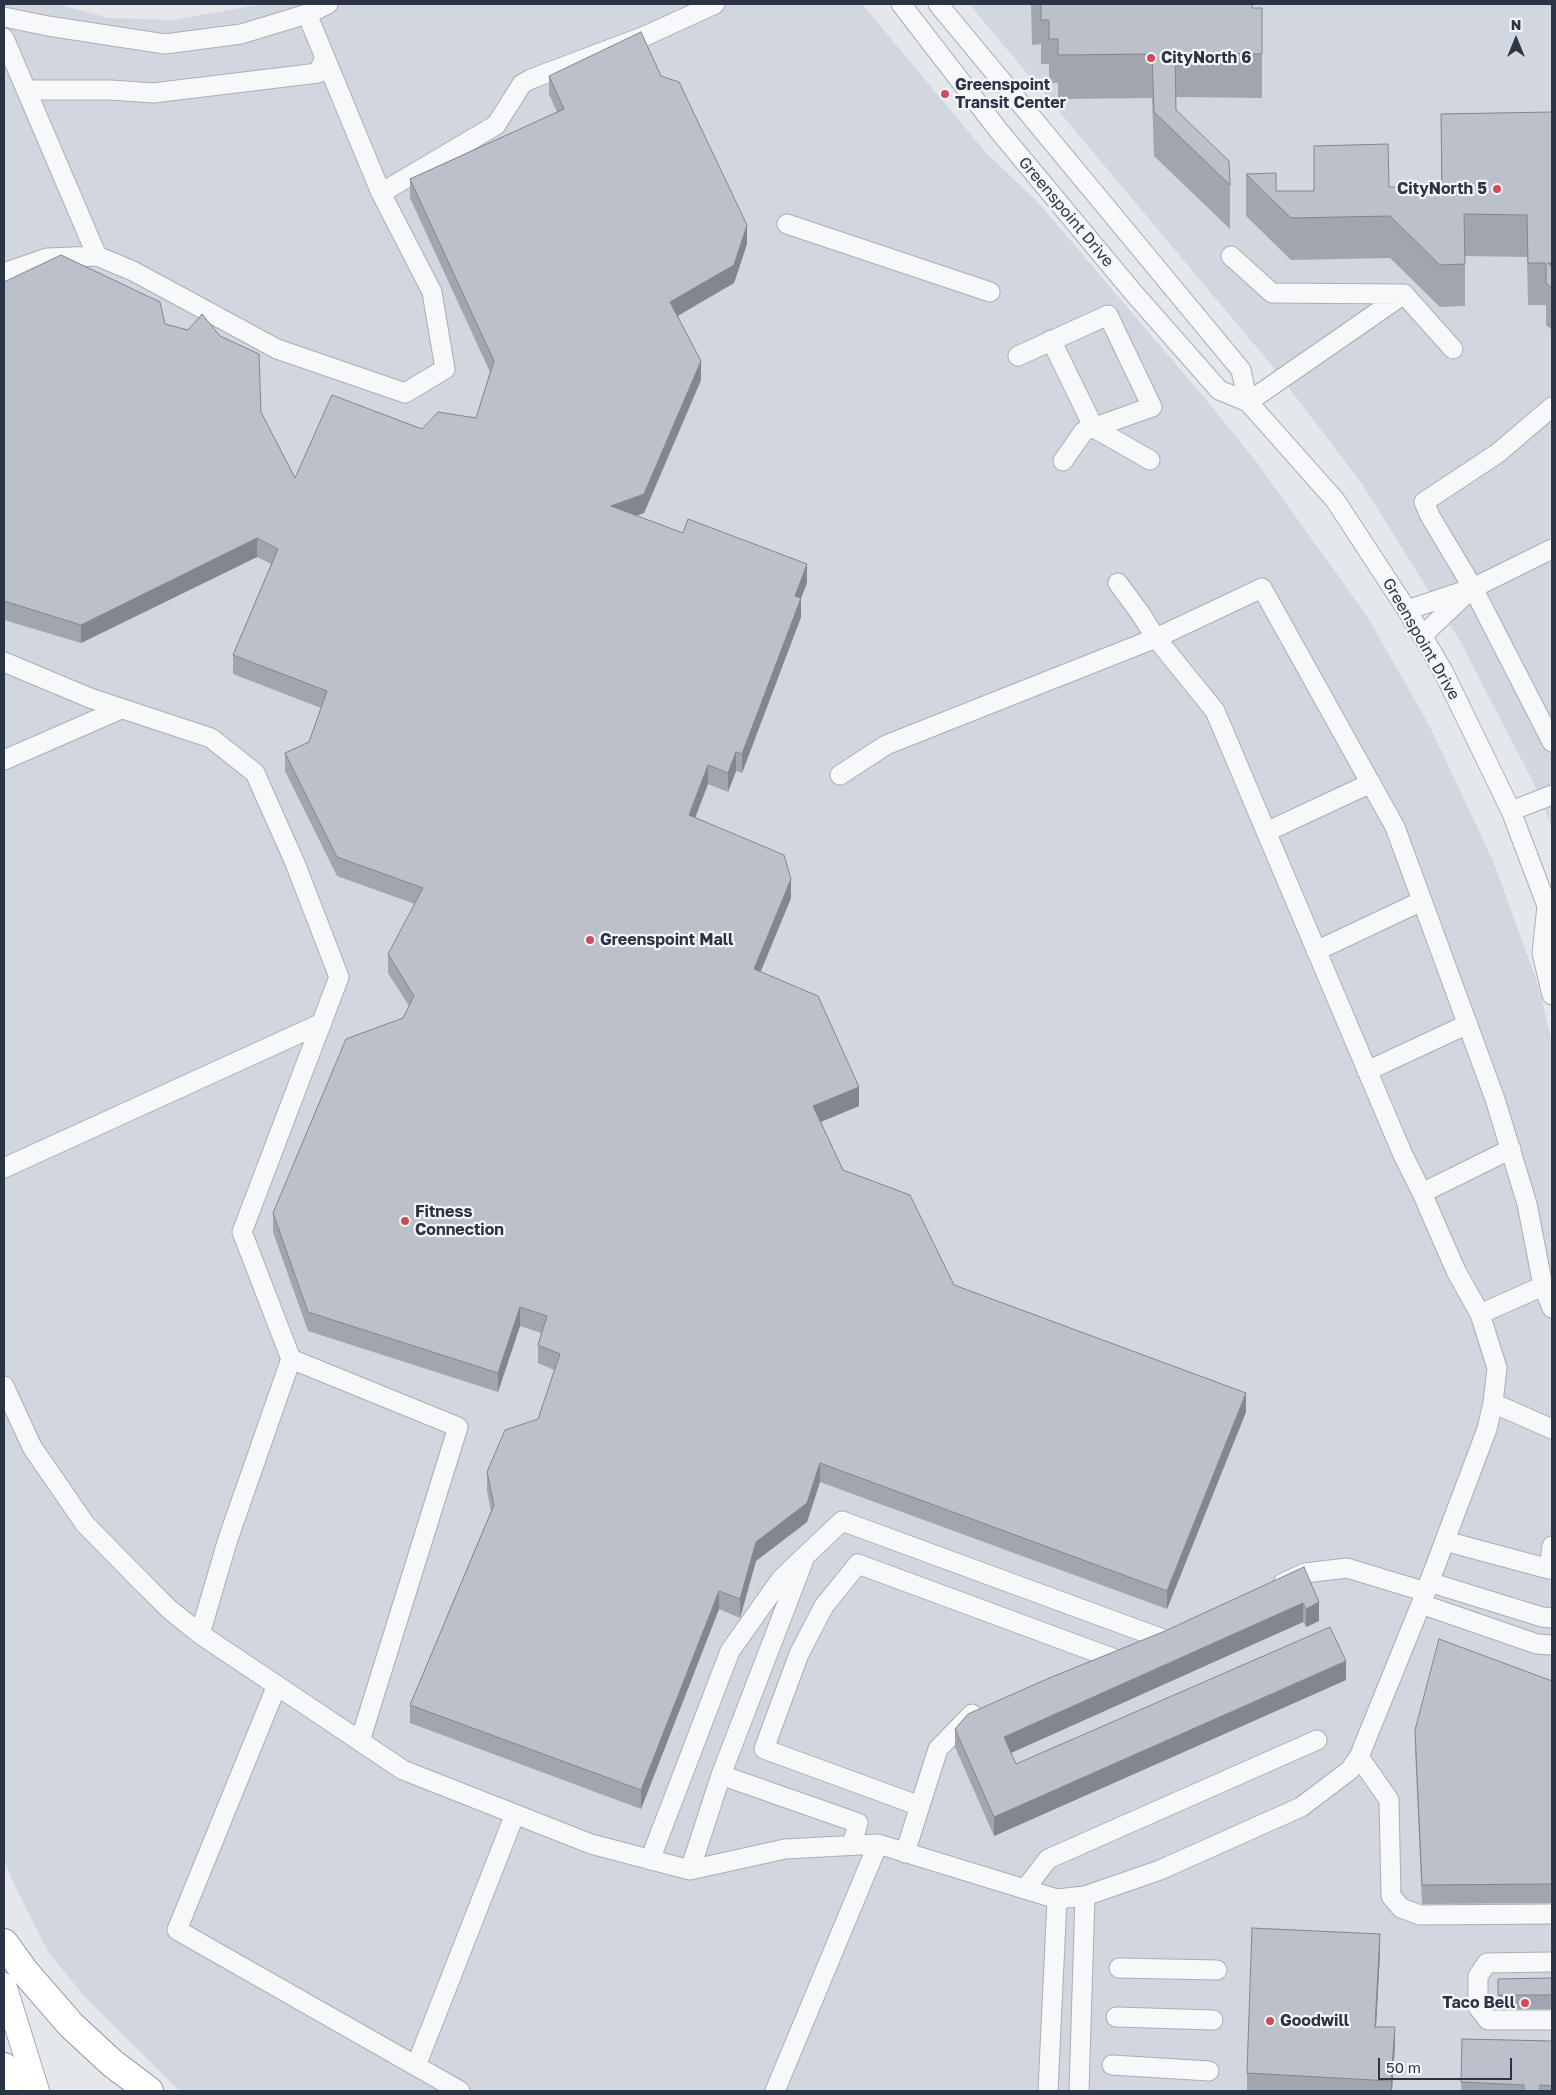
<!DOCTYPE html>
<style>
body{margin:0}
#map{position:relative;width:1556px;height:2095px;overflow:hidden;background:#e4e7ec;font-family:"Golos Text",sans-serif}
canvas{display:block}
.frame{position:absolute;inset:0;border:5px solid #2b3445;pointer-events:none}
.north{position:absolute;left:1491px;top:15px;width:50px;height:50px;-webkit-text-stroke:4px #f4f6f9;paint-order:stroke;rotate:0deg;font-size:14px;font-weight:700;line-height:20px;text-align:center;color:#2b3445}
.north::after{content:'';display:block;margin:auto;width:18px;height:22px;background:#2b3445;clip-path:polygon(50% 0,100% 100%,50% 72%,0 100%)}
.scale{position:absolute;left:1378px;top:2058px;width:134px;height:22px;box-sizing:border-box;border:2px solid #2b3445;border-top:0;padding-left:6px;font-size:15px;line-height:18px;white-space:nowrap;color:#2b3445;-webkit-text-stroke:4px #f4f6f9;paint-order:stroke}
</style>
<div id="map">
<canvas width="1556" height="2095"></canvas>
<div class="frame"></div>
<div class="north">N</div>
<div class="scale">50 m</div>
</div>
<script>
const g = document.querySelector('canvas').getContext('2d');
g.lineJoin = 'round';
function fill(path, color) { g.fillStyle = color; g.fill(path, 'evenodd'); }
const shape = rows => new Path2D(rows.map(r => 'M' + r).join(''));
function strokePath(path, color, width, dash) { g.strokeStyle = color; g.lineWidth = width; g.lineCap = dash ? 'butt' : 'round'; g.setLineDash(dash || []); g.stroke(path); }
function write(font, color, halo, rows, align = 'center') {
  g.font = font + ' "Golos Text",sans-serif'; g.lineWidth = 4.5; g.setLineDash([]); g.textBaseline = 'middle'; g.strokeStyle = halo; g.fillStyle = color; for (const [text, x, y, turn = 0] of rows) {
    g.save(); g.translate(x, y); g.rotate((+turn || 0) * Math.PI / 180); g.textAlign = isNaN(turn) ? turn : align; if (halo) g.strokeText(text, 0, 0); g.fillText(text, 0, 0); g.restore();
  }
}
fill(shape([
 [4,4,57,4,109,18,173,20,257,5,257,4,862,4,987,154,1035,199,1202,395,1255,460,1367,616,1430,727,1493,861,1539,987,1552,1043,1552,2091,180,2091,85,1997,49,1953,13,1882,4,1859],
 [969,4,1552,4,1552,827,1534,784,1460,641,1362,484,1273,367]
]), '#d2d6de');
const minor = shape([
 [901,4,999,131,1132,291,1219,390,1248,402,1335,500,1407,610,1443,671,1511,811,1547,906,1552,912],
 [938,4,1241,370,1248,402],
 [307,14,381,193],
 [4,17,48,26,165,44,241,34,307,14,328,4],
 [4,38,97,256],
 [26,90,111,90,153,93,318,73,325,57],
 [787,224,990,292],
 [1231,256,1272,293,1404,294,1453,349],
 [4,273,47,258,97,256,133,271,277,349,405,393,445,369,432,292,381,193,496,125,522,84,531,79,645,36,715,4],
 [1051,340,1094,428,1150,460],
 [1018,356,1108,315,1152,407,1084,431,1063,461],
 [1248,402,1404,294],
 [1552,407,1498,453,1424,502,1430,516,1473,588,1552,742],
 [1407,610,1473,588,1552,549],
 [1422,636,1468,592],
 [4,662,90,698,211,738,255,773,295,863,339,977,242,1232,291,1359,458,1427,360,1741],
 [4,760,121,709],
 [840,775,886,745,1156,638,1262,588,1395,827,1495,1099,1527,1204,1543,1286,1552,1308],
 [1511,811,1552,795],
 [1266,832,1371,783],
 [1547,906,1542,953,1552,995],
 [1316,951,1422,901],
 [1367,1071,1468,1024],
 [4,1168,322,1023],
 [1422,1193,1511,1149],
 [1480,1314,1543,1286],
 [4,1386,32,1447,85,1524,137,1577,169,1609,200,1634,403,1770,591,1844,690,1870,785,1849,878,1844,1057,1899,1085,1896,1160,1870,1301,1807,1350,1770,1359,1757,1421,1604,1487,1429,1493,1403,1497,1368,1480,1314,1456,1271,1422,1193,1403,1155,1215,711,1156,638,1140,613,1118,583],
 [1493,1403,1552,1429],
 [1445,1541,1549,1569,1552,1546],
 [803,1562,721,1775,858,1823,852,1845],
 [1429,1582,1542,1617,1552,1618],
 [1283,1583,1305,1573,1347,1568,1426,1592],
 [1421,1604,1537,1644,1552,1645],
 [200,1634,228,1539,291,1359],
 [277,1685,177,1930,460,2091],
 [1359,1757,1389,1800,1391,1896,1401,1908,1420,1915,1552,1914],
 [920,1806,764,1749,799,1654,824,1606,858,1564,1115,1659],
 [905,1853,938,1749,972,1714],
 [650,1860,730,1651,781,1579,842,1521,1163,1639],
 [690,1870,721,1775],
 [1025,1889,1048,1859,1317,1740],
 [1552,1962,1487,1963,1478,1976,1478,2007,1488,2020,1552,2020],
 [1119,1968,1217,1970],
 [1116,2017,1213,2020],
 [1112,2065,1209,2071],
 [416,2066,515,1814],
 [775,2091,878,1844],
 [1048,2091,1057,1899],
 [1079,2091,1085,1896]
]);
const major = shape([
 [4,1985,37,2091]
]);
const highway = shape([
 [4,1943,25,1972,71,2025,112,2063,149,2091],
 [4,2067,10,2091]
]);
strokePath(minor, '#a9aeb7', 21);
strokePath(major, '#a3abb8', 26);
strokePath(highway, '#8b94a3', 30);
strokePath(minor, '#f7f8fa', 19);
strokePath(major, '#fff', 24);
strokePath(highway, '#fff', 28);
fill(shape([
 [1031,4,1252,4,1252,8,1262,54,1262,98,1176,97,1176,110,1230,185,1230,229,1154,156,1152,98,1058,99,1058,83,1049,83,1049,64,1041,64,1041,44,1032,45],
 [549,76,661,76,747,244,734,283,678,316,701,380,644,513,636,516,807,583,801,598,801,617,742,773,736,771,728,792,708,784,695,817,791,898,760,972,859,1106,821,1122,843,1170,954,1285,1246,1412,1167,1609,820,1482,807,1522,756,1561,740,1618,719,1609,641,1809,410,1723,410,1705,491,1511,487,1491,487,1472,538,1419,554,1370,538,1363,538,1345,541,1333,520,1326,498,1392,308,1331,273,1232,273,1213,403,1018,409,1006,388,973,388,954,415,904,337,876,285,771,285,753,309,742,321,708,233,674,233,655,271,564,257,557,81,643,4,620,4,282,165,324,261,412,295,478,422,429,476,418,490,372,410,198,410,179,557,112,549,94],
 [1552,112,1552,330,1546,325,1546,305,1528,305,1527,257,1465,256,1465,306,1440,307,1390,258,1291,260,1246,216,1246,174,1276,191,1314,191,1389,187,1441,187,1441,114],
 [1304,1567,1319,1621,1306,1627,1303,1622,1011,1753,1016,1764,1346,1680,994,1836,955,1747,955,1729],
 [1552,1681,1552,1903,1422,1904,1415,1748,1415,1730],
 [1380,1953,1376,2027,1395,2045,1392,2091,1247,2091,1247,2073],
 [1552,1978,1552,2009,1498,2009,1498,1979],
 [1462,2039,1552,2041,1552,2091,1461,2091]
]), '#a1a5ae');
fill(shape([
 [747,225,747,244,734,283,670,320,670,302],
 [701,361,701,380,644,513,611,525,611,506],
 [257,538,257,557,81,643,81,625],
 [807,564,807,583,801,598,801,617,742,773,742,754,795,596],
 [736,752,736,771,728,792,728,773],
 [708,765,708,784,689,834,689,815],
 [791,879,791,898,754,988,754,969],
 [859,1087,859,1106,813,1125,813,1106],
 [520,1307,520,1326,498,1392,498,1373],
 [1246,1393,1246,1412,1167,1609,1167,1591],
 [820,1463,820,1482,807,1522,756,1561,740,1618,740,1599,756,1542],
 [719,1591,719,1609,641,1809,641,1790],
 [1319,1602,1319,1621,1306,1627,1306,1609],
 [1303,1603,1303,1622,1004,1756,1004,1737],
 [1346,1661,1346,1680,994,1836,994,1817],
 [1380,1934,1380,1953,1375,2045,1375,2027],
 [1395,2027,1395,2045,1392,2091,1391,2091,1391,2081]
]), '#83868d');
const building = shape([
 [1041,4,1252,4,1252,8,1262,8,1262,54,1175,53,1176,110,1229,161,1230,185,1154,112,1152,54,1058,55,1058,39,1049,39,1049,20,1041,20,1041,4],
 [641,32,661,76,679,82,747,225,734,265,670,302,701,361,644,494,611,506,683,533,688,519,807,564,795,596,801,598,742,754,736,752,728,773,708,765,689,815,784,855,791,879,754,969,818,996,859,1087,813,1106,843,1170,910,1195,954,1285,1246,1393,1167,1591,820,1463,807,1503,756,1542,740,1599,719,1591,641,1790,410,1705,494,1505,487,1472,505,1430,538,1419,560,1354,538,1345,547,1316,520,1307,498,1373,308,1312,273,1213,346,1039,403,1018,414,996,388,954,423,888,337,857,285,753,309,742,327,691,233,655,278,549,257,538,81,625,4,601,4,282,61,255,160,302,165,324,188,330,202,314,220,336,259,354,261,412,295,478,332,395,422,429,438,412,476,418,494,361,410,179,564,109,549,76,641,32],
 [1552,112,1552,263,1548,263,1552,267,1552,288,1546,283,1546,263,1528,263,1527,215,1464,214,1465,264,1440,265,1390,216,1291,218,1246,174,1276,173,1276,191,1314,191,1314,146,1388,144,1389,187,1442,187,1441,114,1552,112],
 [1304,1567,1319,1602,1306,1609,1303,1603,1004,1737,1016,1764,1330,1627,1346,1661,994,1817,955,1729,968,1714,1047,1679,1165,1631,1304,1567],
 [1439,1639,1552,1681,1552,1884,1422,1885,1415,1730,1439,1639],
 [1252,1928,1380,1934,1375,2027,1395,2027,1391,2081,1247,2073,1252,1928],
 [1552,1978,1552,1995,1498,1995,1498,1979,1552,1978],
 [1462,2039,1552,2041,1552,2086,1540,2085,1540,2091,1524,2091,1524,2085,1461,2082,1462,2039]
]);
fill(building, '#bbc0ca');
strokePath(building, '#83868d', 1);
for (const [x, y, r, color] of [
 [1151,58,5,"#d1495b"],
 [945,94,5,"#d1495b"],
 [1497,189,5,"#d1495b"],
 [590,940,5,"#d1495b"],
 [405,1221,5,"#d1495b"],
 [1525,2003,5,"#d1495b"],
 [1270,2021,5,"#d1495b"]
]) { const dot = new Path2D(); dot.arc(x, y, r, 0, 2 * Math.PI); g.fillStyle = color; g.fill(dot); strokePath(dot, '#f4f6f9', 2); }
write('bold 16px', '#2b3445', '#f4f6f9', [
 ["CityNorth 6",1161,58],
 ["Greenspoint",955,85],
 ["Transit Center",955,103],
 ["CityNorth 5",1487,189,"right"],
 ["Greenspoint Mall",600,940],
 ["Fitness",415,1212],
 ["Connection",415,1230],
 ["Taco Bell",1515,2003,"right"],
 ["Goodwill",1280,2021]
], 'left');
write('16px', '#2b3445', '#f4f6f9', [
 ["Greenspoint Drive",1066,212,50],
 ["Greenspoint Drive",1421,639,60]
]);
</script>
